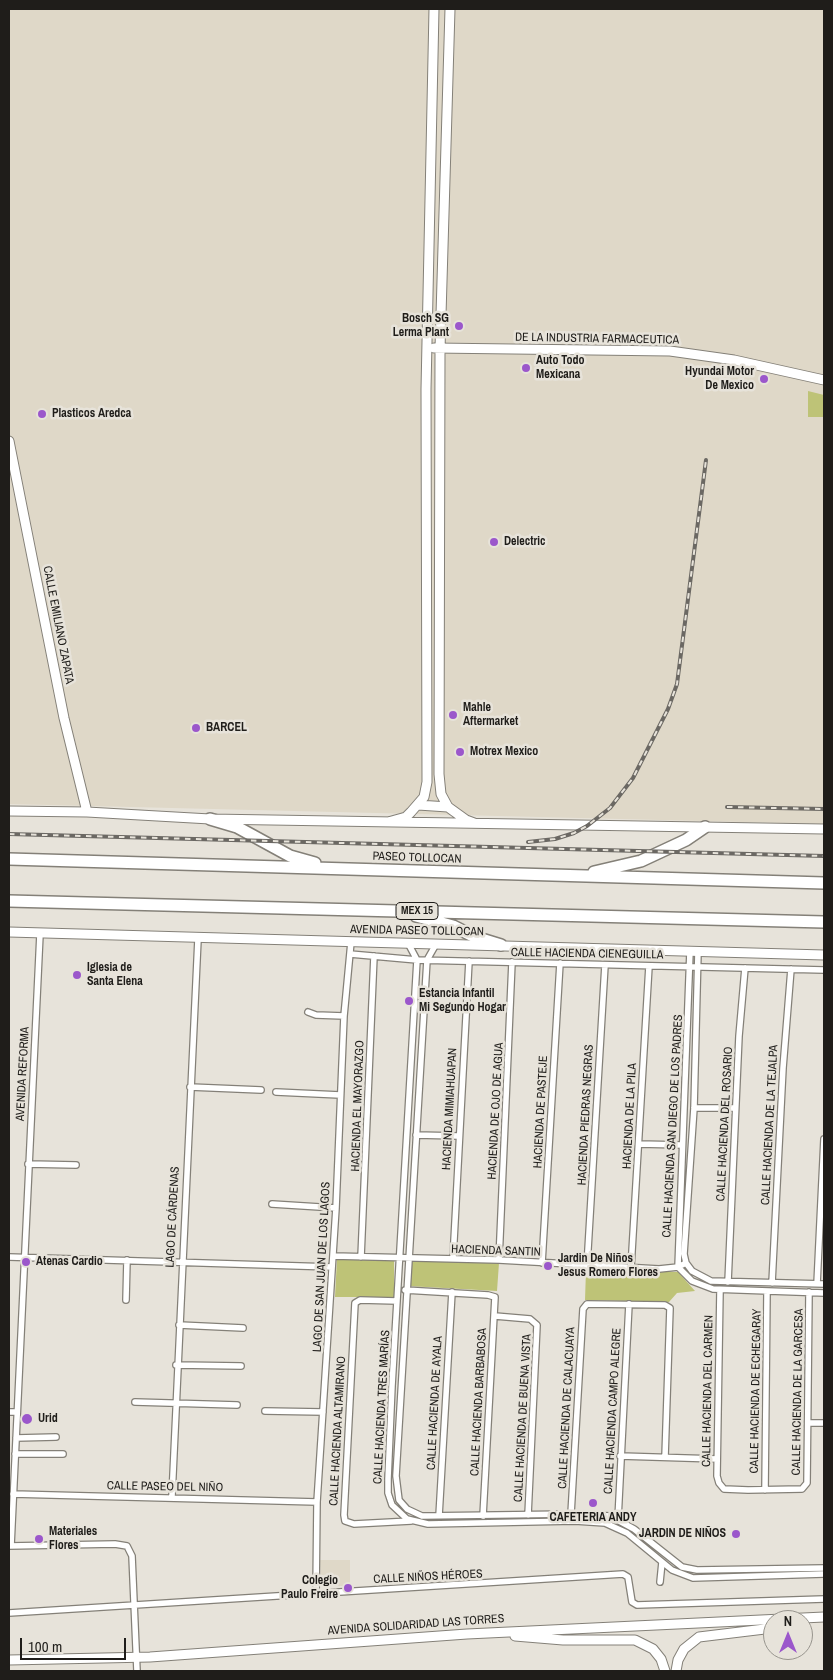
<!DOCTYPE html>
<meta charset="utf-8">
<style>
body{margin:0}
#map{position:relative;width:833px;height:1680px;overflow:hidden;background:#e7e3da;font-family:"Archivo Narrow",sans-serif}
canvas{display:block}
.frame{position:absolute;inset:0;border:10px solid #1f1d1a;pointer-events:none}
.north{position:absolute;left:763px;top:1610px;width:50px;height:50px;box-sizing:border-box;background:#e7e3da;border:1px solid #97948d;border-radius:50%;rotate:0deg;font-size:14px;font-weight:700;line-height:20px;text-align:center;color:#1f1d1a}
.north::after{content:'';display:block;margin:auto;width:18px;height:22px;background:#9b57cb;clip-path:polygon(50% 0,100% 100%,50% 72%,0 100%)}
.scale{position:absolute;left:20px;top:1638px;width:106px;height:22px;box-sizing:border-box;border:2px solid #1f1d1a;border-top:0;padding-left:6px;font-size:15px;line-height:18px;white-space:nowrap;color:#1f1d1a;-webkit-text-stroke:4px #e7e3da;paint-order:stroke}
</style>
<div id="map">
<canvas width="833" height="1680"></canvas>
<div class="frame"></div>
<div class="north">N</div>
<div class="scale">100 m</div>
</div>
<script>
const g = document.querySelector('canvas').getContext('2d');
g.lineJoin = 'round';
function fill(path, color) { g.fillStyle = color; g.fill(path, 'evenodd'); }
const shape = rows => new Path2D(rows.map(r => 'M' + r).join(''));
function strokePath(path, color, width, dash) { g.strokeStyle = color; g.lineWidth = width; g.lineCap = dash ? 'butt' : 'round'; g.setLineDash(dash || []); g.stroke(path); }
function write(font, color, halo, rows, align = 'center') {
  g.font = font + ' "Archivo Narrow",sans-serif'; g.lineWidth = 5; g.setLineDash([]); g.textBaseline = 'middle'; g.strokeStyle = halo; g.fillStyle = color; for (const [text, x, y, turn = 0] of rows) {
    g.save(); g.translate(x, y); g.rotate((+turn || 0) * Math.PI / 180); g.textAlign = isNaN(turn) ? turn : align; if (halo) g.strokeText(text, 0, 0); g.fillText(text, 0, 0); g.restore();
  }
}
fill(shape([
 [9,9,824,9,824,824,9,804],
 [320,1560,350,1560,350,1586,321,1586]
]), '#dfd8c8');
fill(shape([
 [808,391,824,395,824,417,808,417],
 [337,1259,394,1260,394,1297,335,1297],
 [410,1259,499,1263,497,1291,408,1286],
 [586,1270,678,1272,695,1291,677,1293,669,1302,585,1300]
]), '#bec377');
const street = shape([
 [409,945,417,960,392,1386,388,1479,388,1493,392,1505,407,1519,428,1524,575,1521,605,1523,627,1533,672,1570,693,1578,824,1574],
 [435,946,427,960,396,1476,399,1500,407,1509,422,1516,571,1514,610,1516,634,1529,682,1567,697,1570,824,1568],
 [690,951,678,1267,692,1281,713,1289,824,1293],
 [698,952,694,1108,684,1254,686,1263,692,1271,711,1281,824,1284],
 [350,954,417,960,824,970],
 [308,1012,316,1015,344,1016],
 [190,1087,261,1090],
 [276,1092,340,1095],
 [694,1108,735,1108],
 [416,1135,458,1136],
 [639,1144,682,1145],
 [28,1164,76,1165],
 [272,1204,336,1208],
 [333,1256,499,1260,659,1269,678,1267,686,1263],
 [9,1257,332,1267],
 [361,1257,374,956],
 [453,1259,469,961],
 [499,1260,512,962],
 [542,1263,560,963],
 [587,1266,605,965],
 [631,1268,649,966],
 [728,1282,739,1036,745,968],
 [772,1283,783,1068,791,969],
 [817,1284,824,1139],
 [405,1290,488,1295,495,1297,483,1516],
 [720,1290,717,1476,719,1483,724,1489,748,1490,802,1489,807,1483,809,1292],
 [126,1300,127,1260],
 [397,1301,360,1300,355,1303,344,1515,345,1521,354,1524,411,1521],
 [495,1316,530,1319,537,1325,528,1515],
 [179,1325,243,1328],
 [176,1365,241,1366],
 [135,1402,237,1405],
 [265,1411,323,1412],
 [9,1412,17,1412],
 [809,1423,824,1423],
 [16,1438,56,1437],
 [15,1454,63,1454],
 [620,1456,717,1459],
 [765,1490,767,1292],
 [13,1494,317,1502],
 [172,1496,198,939],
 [571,1514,583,1309,587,1304,665,1305,670,1308,665,1457],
 [439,1516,452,1292],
 [618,1519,629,1304],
 [9,1546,115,1544,127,1546,132,1556,137,1671],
 [11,1546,40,934],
 [660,1582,662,1562],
 [316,1593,317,1502,336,1208,344,1016,351,942],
 [9,1613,623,1574,628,1577,632,1602,637,1605,824,1599]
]);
const secondary = shape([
 [450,9,440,349,439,774,441,794,448,807,466,820,474,823],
 [434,348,670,351,734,360,824,380],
 [9,441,64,718,87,812],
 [418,805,448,807],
 [9,811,87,812,210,819,824,829],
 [388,822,406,817,411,812,424,797,427,782,426,389,434,9],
 [9,932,824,955],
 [515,1636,563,1640,635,1640,653,1649,661,1659,665,1671],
 [9,1660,150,1657,467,1634,824,1617],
 [676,1671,678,1660,684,1649,699,1637,773,1628]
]);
const highway = shape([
 [210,819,237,827,290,856,315,863],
 [9,859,824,883],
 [594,872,641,861,686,840,705,827],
 [9,901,824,922],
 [416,916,453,926,475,937,501,945]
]);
strokePath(street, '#848078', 8);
strokePath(secondary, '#848078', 11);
strokePath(highway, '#848078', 14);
strokePath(street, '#fff', 5.5);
strokePath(secondary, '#fff', 9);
strokePath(highway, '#fff', 11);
const rail = shape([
 [727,807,824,809],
 [9,834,824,856],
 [528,842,555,839,574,833,587,826,610,808,633,778,668,709,677,684,706,460]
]);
strokePath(rail, '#6b6863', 4);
strokePath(rail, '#e7e3da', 2, [5.5]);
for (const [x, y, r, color] of [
 [459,326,5,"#9b57cb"],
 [526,368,5,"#9b57cb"],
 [764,379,5,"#9b57cb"],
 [42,414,5,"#9b57cb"],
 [494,542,5,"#9b57cb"],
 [453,715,5,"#9b57cb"],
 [196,728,5,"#9b57cb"],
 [460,752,5,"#9b57cb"],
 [77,975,5,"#9b57cb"],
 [409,1001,5,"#9b57cb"],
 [26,1262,5,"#9b57cb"],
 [548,1266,5,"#9b57cb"],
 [27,1419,6,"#9b57cb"],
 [593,1503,5,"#9b57cb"],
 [736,1534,5,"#9b57cb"],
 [39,1539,5,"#9b57cb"],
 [348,1588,5,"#9b57cb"]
]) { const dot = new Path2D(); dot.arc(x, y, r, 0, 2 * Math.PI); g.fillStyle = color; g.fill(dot); strokePath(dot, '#e7e3da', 2); }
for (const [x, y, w] of [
 [417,911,42]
]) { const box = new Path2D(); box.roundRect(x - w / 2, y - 8.5, w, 17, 4); g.fillStyle = '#e7e3da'; g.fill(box); strokePath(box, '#1f1d1a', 1); }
write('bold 11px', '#1f1d1a', null, [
 ["MEX 15",417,911]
]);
write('bold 12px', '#1f1d1a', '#e7e3da', [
 ["Bosch SG",449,319,"right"],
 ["Lerma Plant",449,333,"right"],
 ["Auto Todo",536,361],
 ["Mexicana",536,375],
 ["Hyundai Motor",754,372,"right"],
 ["De Mexico",754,386,"right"],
 ["Plasticos Aredca",52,414],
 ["Delectric",504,542],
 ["Mahle",463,708],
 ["Aftermarket",463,722],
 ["BARCEL",206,728],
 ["Motrex Mexico",470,752],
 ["Iglesia de",87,968],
 ["Santa Elena",87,982],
 ["Estancia Infantil",419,994],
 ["Mi Segundo Hogar",419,1008],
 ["Jardin De Niños",558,1259],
 ["Jesus Romero Flores",558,1273],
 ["Atenas Cardio",36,1262],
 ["Urid",38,1419],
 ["CAFETERIA ANDY",593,1518,"center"],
 ["Materiales",49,1532],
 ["Flores",49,1546],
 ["JARDIN DE NIÑOS",726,1534,"right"],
 ["Colegio",338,1581,"right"],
 ["Paulo Freire",338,1595,"right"]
], 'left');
write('12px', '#1f1d1a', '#e7e3da', [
 ["DE LA INDUSTRIA FARMACEUTICA",597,339,1],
 ["CALLE EMILIANO ZAPATA",58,625,79],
 ["PASEO TOLLOCAN",417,858,2],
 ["AVENIDA PASEO TOLLOCAN",417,931,1],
 ["CALLE HACIENDA CIENEGUILLA",587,954,1],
 ["AVENIDA REFORMA",23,1074,-87],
 ["HACIENDA EL MAYORAZGO",358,1106,-88],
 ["HACIENDA MIMIAHUAPAN",450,1109,-87],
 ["HACIENDA DE OJO DE AGUA",496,1111,-87],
 ["HACIENDA DE PASTEJE",541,1112,-87],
 ["HACIENDA PIEDRAS NEGRAS",586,1115,-87],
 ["HACIENDA DE LA PILA",630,1116,-87],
 ["CALLE HACIENDA DEL ROSARIO",725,1124,-87],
 ["CALLE HACIENDA DE LA TEJALPA",770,1125,-87],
 ["CALLE HACIENDA SAN DIEGO DE LOS PADRES",673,1126,-87],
 ["LAGO DE CÁRDENAS",173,1217,-87],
 ["HACIENDA SANTIN",496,1251,2],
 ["LAGO DE SAN JUAN DE LOS LAGOS",322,1267,-87],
 ["CALLE HACIENDA DEL CARMEN",708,1391,-89],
 ["CALLE HACIENDA DE ECHEGARAY",756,1391,-89],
 ["CALLE HACIENDA DE LA GARCESA",798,1392,-89],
 ["CALLE HACIENDA BARBABOSA",479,1402,-87],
 ["CALLE HACIENDA DE AYALA",435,1403,-87],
 ["CALLE HACIENDA TRES MARÍAS",382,1407,-87],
 ["CALLE HACIENDA DE CALACUAYA",567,1408,-87],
 ["CALLE HACIENDA CAMPO ALEGRE",613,1411,-87],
 ["CALLE HACIENDA DE BUENA VISTA",523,1418,-87],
 ["CALLE HACIENDA ALTAMIRANO",338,1431,-87],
 ["CALLE PASEO DEL NIÑO",165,1487,1],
 ["CALLE NIÑOS HÉROES",428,1577,-3],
 ["AVENIDA SOLIDARIDAD LAS TORRES",416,1625,-4]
]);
</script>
